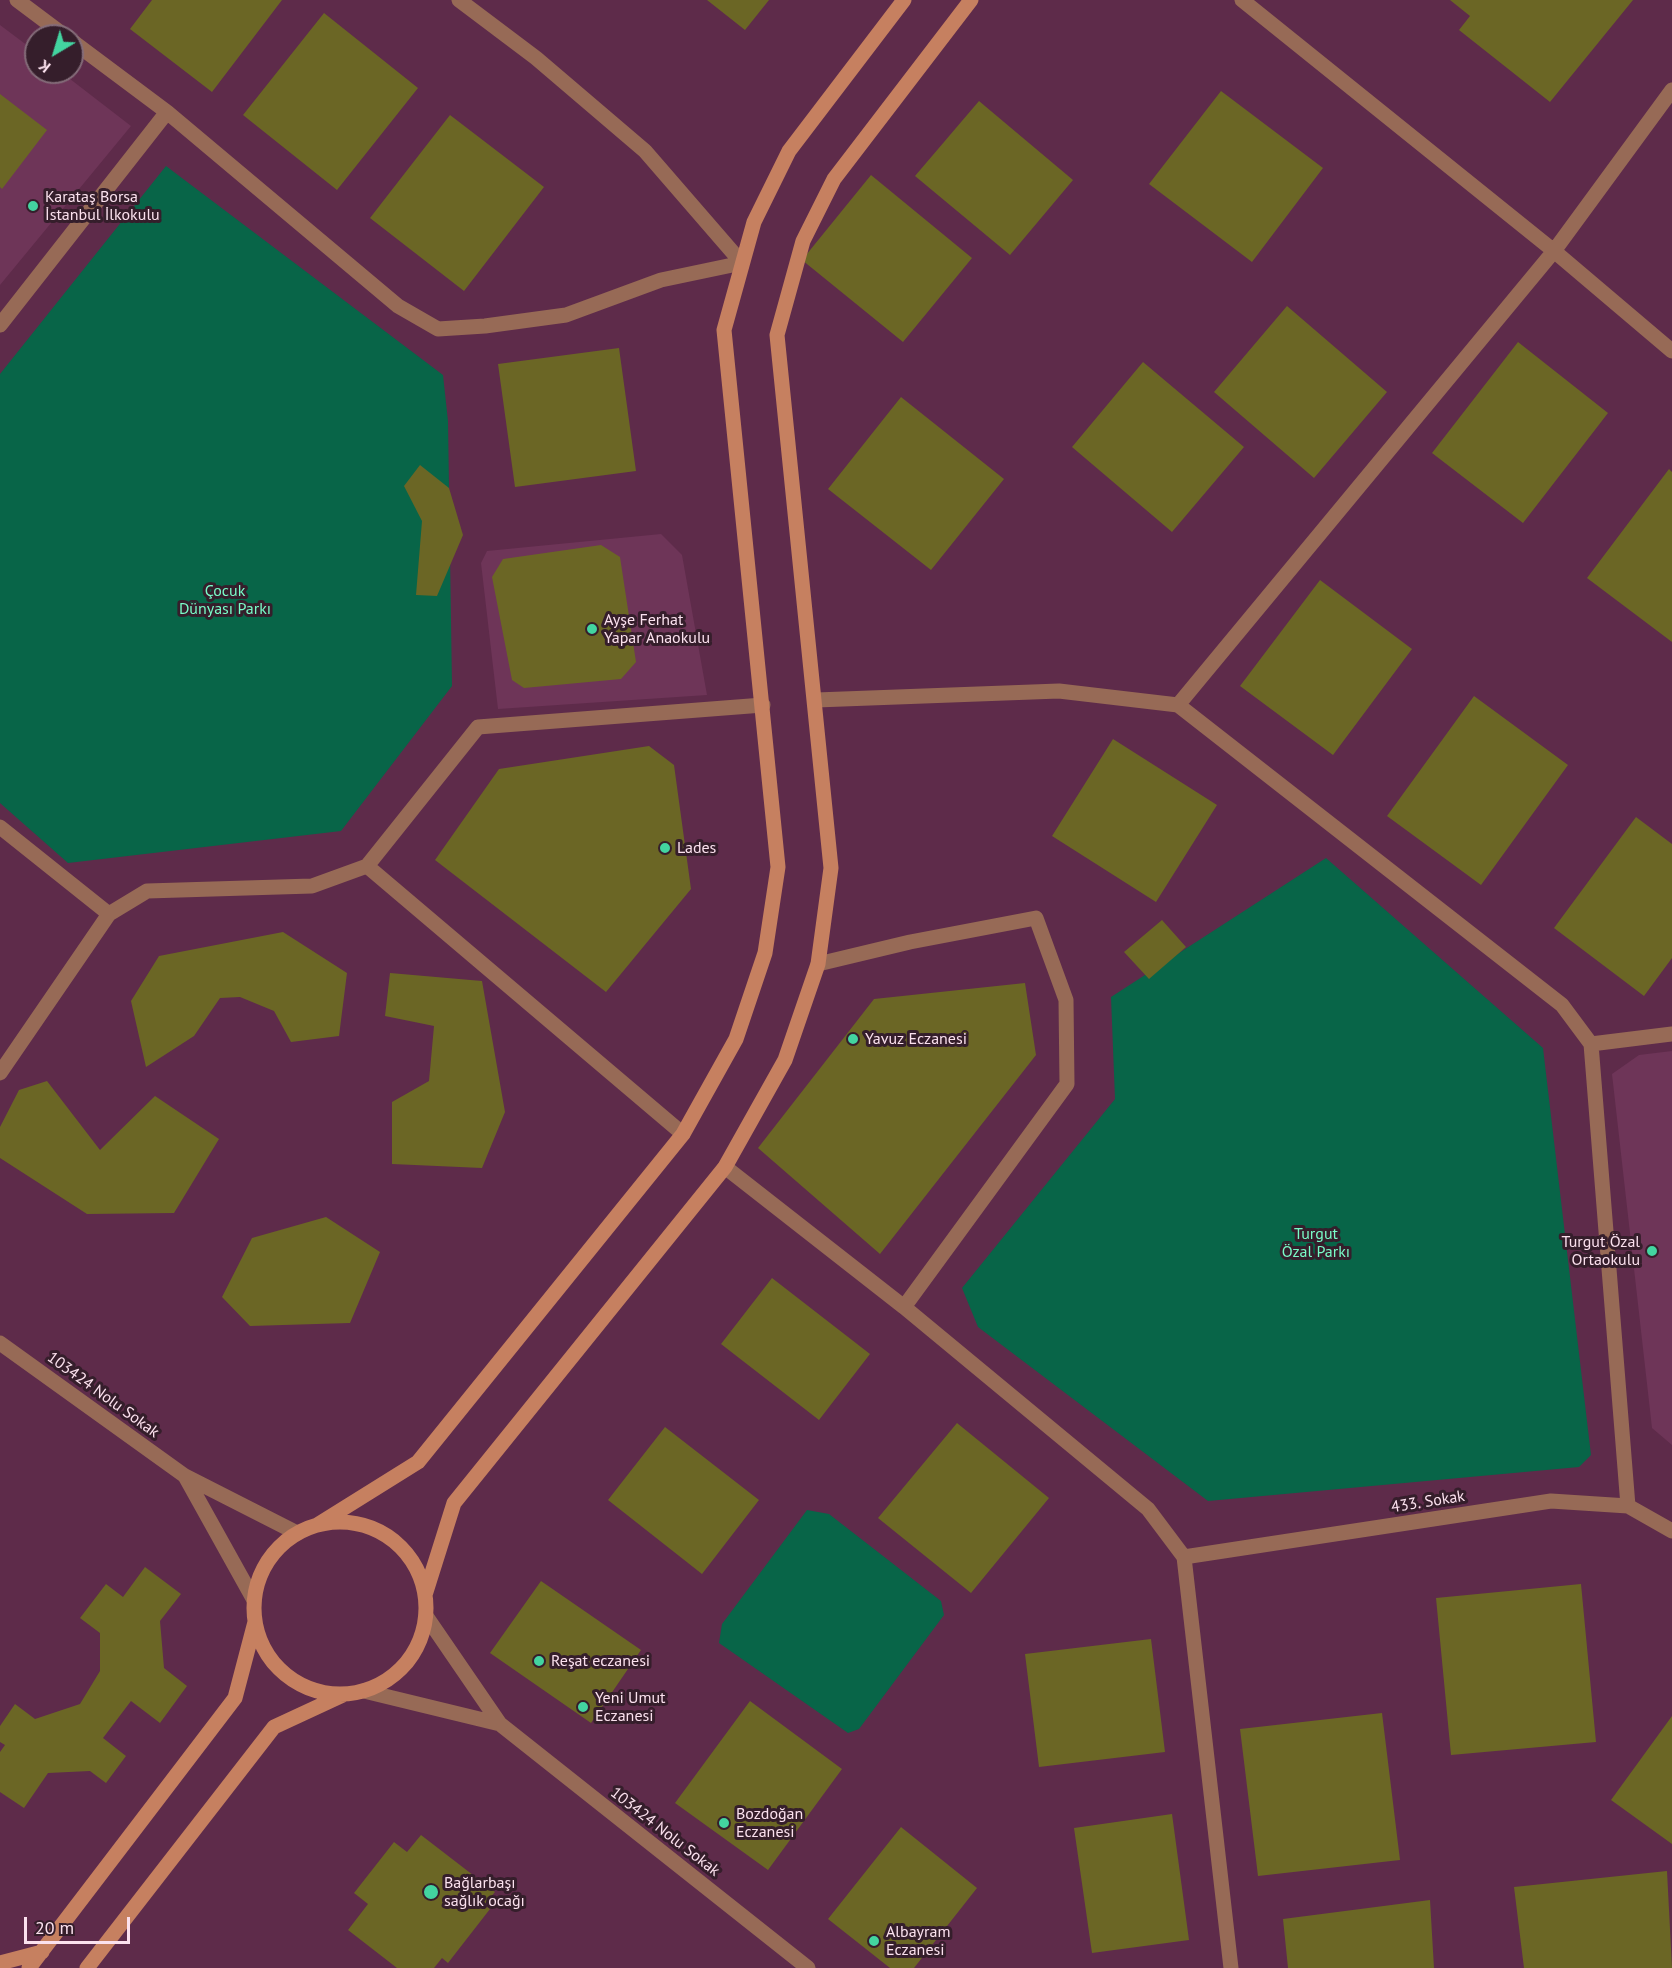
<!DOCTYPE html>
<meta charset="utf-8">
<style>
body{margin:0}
#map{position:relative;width:1672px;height:1968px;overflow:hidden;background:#5e2b4a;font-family:"PT Sans",sans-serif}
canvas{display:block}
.north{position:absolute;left:24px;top:24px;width:60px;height:60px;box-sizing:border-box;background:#351e2b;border:2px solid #846c79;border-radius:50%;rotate:218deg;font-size:16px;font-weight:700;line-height:24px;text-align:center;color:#fbe1ee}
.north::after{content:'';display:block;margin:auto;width:21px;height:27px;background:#43d4a0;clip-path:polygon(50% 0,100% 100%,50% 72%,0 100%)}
.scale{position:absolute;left:24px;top:1917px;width:106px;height:27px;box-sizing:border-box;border:3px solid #fbe1ee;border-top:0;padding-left:8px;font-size:18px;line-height:21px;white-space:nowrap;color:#fbe1ee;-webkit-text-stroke:4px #351e2b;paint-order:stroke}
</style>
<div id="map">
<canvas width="1672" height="1968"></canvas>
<div class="north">K</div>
<div class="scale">20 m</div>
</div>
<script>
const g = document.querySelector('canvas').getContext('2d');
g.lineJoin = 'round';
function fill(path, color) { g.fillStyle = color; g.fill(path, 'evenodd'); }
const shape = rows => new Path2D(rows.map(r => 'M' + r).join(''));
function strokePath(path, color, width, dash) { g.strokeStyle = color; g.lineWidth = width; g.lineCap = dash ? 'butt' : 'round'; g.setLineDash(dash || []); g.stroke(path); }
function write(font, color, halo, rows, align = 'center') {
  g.font = font + ' "PT Sans",sans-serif'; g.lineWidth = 6; g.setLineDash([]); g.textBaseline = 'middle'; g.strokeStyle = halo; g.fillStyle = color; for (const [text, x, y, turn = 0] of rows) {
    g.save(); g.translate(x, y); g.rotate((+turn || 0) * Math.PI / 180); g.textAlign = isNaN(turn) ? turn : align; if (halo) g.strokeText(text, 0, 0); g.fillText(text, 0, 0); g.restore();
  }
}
fill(shape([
 [0,25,36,52,36,72,61,72,131,126,0,285],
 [661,534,682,555,707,695,498,709,481,563,487,551],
 [1672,1051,1672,1445,1652,1428,1612,1074,1639,1055]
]), '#6e3558');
fill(shape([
 [166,166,443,375,448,421,452,686,341,831,68,863,0,803,0,374],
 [1326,858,1543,1048,1591,1455,1579,1467,1208,1501,978,1327,962,1288,1115,1099,1111,997],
 [807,1510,829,1514,941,1601,944,1615,859,1729,848,1733,719,1643,722,1624]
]), '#086548');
fill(shape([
 [152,0,282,0,212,92,130,29],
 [707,0,769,0,745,30],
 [1450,0,1633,0,1550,102,1459,30,1470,16],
 [324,13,418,88,337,190,243,115],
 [1221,91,1323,168,1252,262,1149,184],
 [0,94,47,130,2,189,0,187],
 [979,101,1073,180,1010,255,915,176],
 [450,115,544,187,464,291,370,218],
 [871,175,972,258,903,342,802,260],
 [1287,306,1387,392,1314,478,1214,392],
 [1518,342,1608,413,1523,523,1432,453],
 [619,348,636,471,515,487,498,364],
 [1143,362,1244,447,1172,532,1072,447],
 [901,397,1004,479,931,570,828,489],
 [420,465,449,488,463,535,437,596,416,595,422,521,404,486],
 [1669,469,1672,472,1672,642,1587,578],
 [601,545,620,557,636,662,621,679,524,688,512,680,492,577,503,559],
 [1320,580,1412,649,1333,755,1240,686],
 [1474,696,1568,765,1481,885,1387,816],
 [1113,739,1217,805,1156,902,1052,836],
 [649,746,674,765,691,889,606,992,435,860,499,769],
 [1636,817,1672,844,1672,958,1644,996,1554,928],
 [1162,920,1186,947,1149,979,1124,952],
 [283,932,347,973,339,1036,291,1042,274,1011,240,997,220,998,194,1036,146,1067,131,1001,159,956],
 [390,973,482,981,505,1112,482,1168,392,1164,392,1102,429,1081,434,1026,385,1016],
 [1025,983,1036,1055,880,1254,758,1148,874,999],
 [47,1081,100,1150,155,1096,219,1139,174,1213,87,1214,0,1158,0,1127,19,1090],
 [326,1217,380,1252,350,1323,250,1326,222,1297,252,1238],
 [772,1278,870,1354,819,1420,721,1344],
 [957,1423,1049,1498,971,1593,878,1518],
 [665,1427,759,1500,702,1574,608,1500],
 [145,1567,181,1594,160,1621,164,1668,187,1686,160,1723,131,1701,103,1738,126,1756,106,1783,90,1771,48,1773,24,1808,0,1792,0,1752,5,1745,0,1742,0,1726,15,1704,35,1719,80,1704,100,1671,100,1633,80,1618,106,1584,123,1597],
 [541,1581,641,1650,591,1723,490,1653],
 [1581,1584,1596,1742,1451,1755,1436,1598],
 [1151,1639,1165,1752,1039,1767,1025,1654],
 [750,1701,842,1769,768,1870,675,1803],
 [1382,1713,1400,1860,1258,1876,1240,1729],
 [1672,1716,1672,1844,1611,1800],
 [1172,1814,1189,1940,1092,1953,1074,1828],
 [901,1827,977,1888,914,1968,890,1968,828,1919],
 [421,1835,495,1892,484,1905,490,1909,448,1963,442,1958,434,1968,397,1968,348,1930,368,1904,354,1893,394,1842,407,1852],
 [1667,1871,1672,1968,1524,1968,1514,1887],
 [1430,1900,1434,1968,1288,1968,1283,1919]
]), '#6b6625');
strokePath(shape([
 [17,0,65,36],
 [1242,0,1554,251,1672,351],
 [72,41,167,112,398,306,438,329,485,326,566,315,661,280,742,263,645,151,536,58,459,0],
 [0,325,167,112],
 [816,700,1059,691,1178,705,1562,1005,1591,1044,1628,1506],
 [1178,705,1554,251,1672,90],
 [0,827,109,914],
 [367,866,683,1134],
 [818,964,910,942,1036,918,1066,1000,1067,1084,904,1307],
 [1591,1044,1672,1034],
 [0,1073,109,914,147,891,312,886,367,866,478,727,763,705],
 [725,1167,904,1307,1148,1509,1184,1557,1231,1968],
 [0,1343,185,1476,297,1533],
 [185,1476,254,1600],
 [1184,1557,1551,1501,1628,1506,1672,1531],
 [426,1616,500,1724,808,1968],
 [364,1691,500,1724]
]), '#976a56', 15);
strokePath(shape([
 '254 1608a86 86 0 1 1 172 0a86 86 0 1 1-172 0Z',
 [317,1525,418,1462,683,1134,736,1039,765,953,778,867,724,330,754,222,789,151,904,0],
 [425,1595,454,1503,725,1167,785,1060,818,964,831,868,777,335,803,241,834,179,971,0],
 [0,1963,42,1952],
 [29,1968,235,1698,255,1622],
 [87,1968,274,1727,343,1695]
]), '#c68060', 15);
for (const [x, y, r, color] of [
 [33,206,6,"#43d4a0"],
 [592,629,6,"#43d4a0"],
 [665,848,6,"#43d4a0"],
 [853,1039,6,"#43d4a0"],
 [1652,1251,6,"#43d4a0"],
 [539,1661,6,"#43d4a0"],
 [583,1707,6,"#43d4a0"],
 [724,1823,6,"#43d4a0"],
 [431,1892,8,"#43d4a0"],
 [874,1941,6,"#43d4a0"]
]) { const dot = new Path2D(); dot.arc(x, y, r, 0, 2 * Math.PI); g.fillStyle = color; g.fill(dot); strokePath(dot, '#351e2b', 2); }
write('16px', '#fbe1ee', '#351e2b', [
 ["Karataş Borsa",45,197],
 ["İstanbul İlkokulu",45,215],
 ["Ayşe Ferhat",604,620],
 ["Yapar Anaokulu",604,638],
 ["Lades",677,848],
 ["Yavuz Eczanesi",865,1039],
 ["Turgut Özal",1640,1242,"right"],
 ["Ortaokulu",1640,1260,"right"],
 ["Reşat eczanesi",551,1661],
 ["Yeni Umut",595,1698],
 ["Eczanesi",595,1716],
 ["Bozdoğan",736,1814],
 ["Eczanesi",736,1832],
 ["Bağlarbaşı",444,1883],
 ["sağlık ocağı",444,1901],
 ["Albayram",886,1932],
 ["Eczanesi",886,1950]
], 'left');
write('16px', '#79fcc8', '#351e2b', [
 ["Çocuk",225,591],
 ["Dünyası Parkı",225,609],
 ["Turgut",1316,1234],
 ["Özal Parkı",1316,1252]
]);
write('16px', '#fbe1ee', '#351e2b', [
 ["103424 Nolu Sokak",103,1395,36],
 ["433. Sokak",1428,1502,-9],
 ["103424 Nolu Sokak",665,1832,38]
]);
</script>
